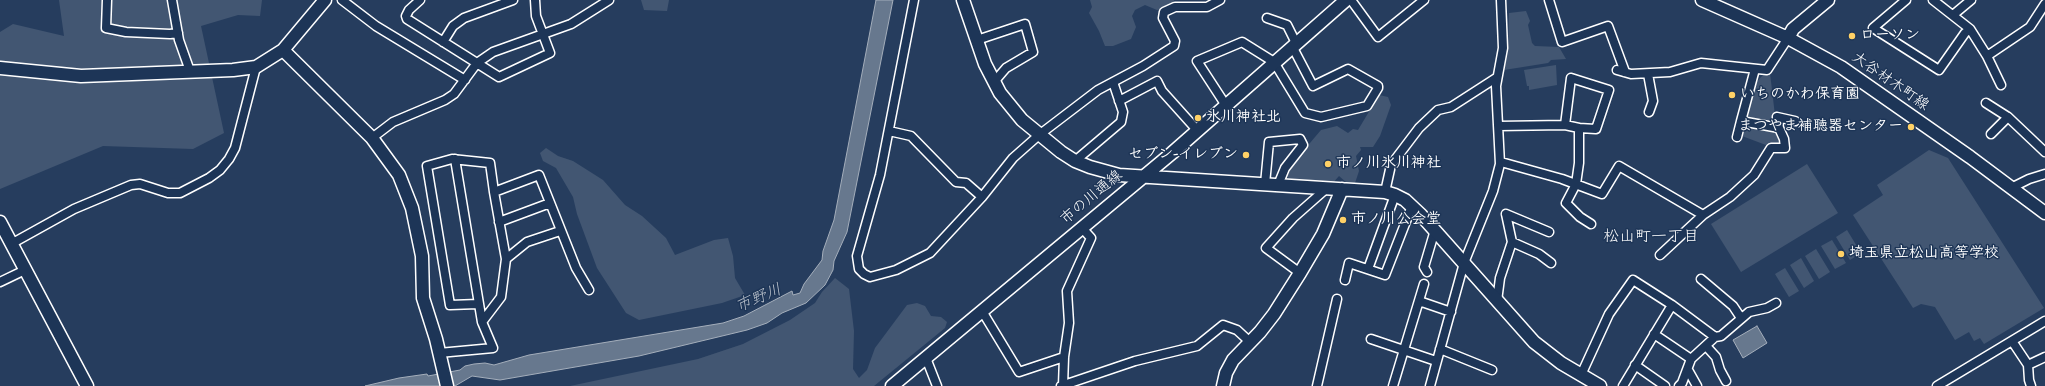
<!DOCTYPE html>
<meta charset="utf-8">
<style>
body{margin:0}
canvas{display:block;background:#263d5e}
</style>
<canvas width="2045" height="386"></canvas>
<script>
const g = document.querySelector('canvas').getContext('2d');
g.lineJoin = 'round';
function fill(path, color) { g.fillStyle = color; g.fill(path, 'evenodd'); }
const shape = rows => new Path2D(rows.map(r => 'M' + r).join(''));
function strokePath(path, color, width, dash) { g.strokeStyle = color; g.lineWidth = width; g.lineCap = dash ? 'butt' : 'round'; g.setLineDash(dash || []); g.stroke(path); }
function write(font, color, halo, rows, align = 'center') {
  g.font = font + ' "Architects Daughter","Klee One",sans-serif'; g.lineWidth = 3; g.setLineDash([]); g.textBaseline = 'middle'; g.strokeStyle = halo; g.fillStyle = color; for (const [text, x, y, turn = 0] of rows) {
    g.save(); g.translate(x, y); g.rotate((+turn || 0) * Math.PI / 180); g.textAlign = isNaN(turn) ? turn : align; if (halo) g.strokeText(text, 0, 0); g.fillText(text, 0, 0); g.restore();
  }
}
fill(shape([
 [59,0,262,0,260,16,238,15,201,26,224,133,193,149,103,146,0,189,0,32,13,24,64,36],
 [641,0,669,0,667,11,644,10],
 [1090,0,1174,0,1173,4,1163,9,1157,10,1145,5,1135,10,1132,16,1136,27,1131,39,1113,46,1105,46,1099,31,1089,13,1092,7],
 [1526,11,1530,21,1528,25,1532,43,1535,46,1559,47,1566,59,1551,60,1548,63,1504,70,1508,53,1509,13],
 [1556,65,1557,85,1529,90,1529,86,1527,86,1524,70],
 [1768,72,1770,73,1776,124,1747,117,1754,85,1761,77],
 [1379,95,1388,97,1391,105,1380,136,1373,147,1360,147,1361,150,1356,156,1359,171,1355,183,1347,183,1339,176,1332,184,1293,181,1287,177,1293,163,1321,130,1337,126,1348,133,1353,129,1358,130],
 [1747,125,1778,131,1781,142,1779,144,1768,143,1766,145,1742,136],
 [546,148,558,156,573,161,603,180,625,205,642,216,666,238,675,255,714,240,728,238,733,256,735,278,745,295,722,303,639,320,626,313,597,268,577,214,573,197,556,168,543,161,540,153],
 [1929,150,1948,158,2044,308,1984,344,1980,338,1974,341,1969,332,1955,340,1935,307,1921,304,1913,308,1853,215,1883,195,1877,185],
 [1807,164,1838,213,1741,272,1711,224],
 [1847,230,1861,253,1850,260,1836,237],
 [1832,240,1846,263,1835,269,1821,246],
 [1816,249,1830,272,1819,279,1805,256],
 [1801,258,1814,281,1804,288,1790,265],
 [1785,268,1799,291,1789,297,1775,274],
 [835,278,849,289,854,331,853,369,859,378,867,370,875,348,907,305,917,303,925,306,931,316,941,317,947,322,945,328,874,386,570,386,698,359,743,344,790,320,815,303,822,292]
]), '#425672');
const water = shape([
 [876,0,893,0,847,232,834,261,833,270,825,285,806,303,782,313,767,323,747,330,639,356,500,380,472,376,455,386,365,386,399,378,427,374,428,376,460,370,465,366,474,364,485,363,494,365,529,355,723,323,744,316,792,291,793,295,800,293,804,284,822,260,823,251,834,220,876,0],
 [1757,326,1767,343,1743,358,1733,340,1757,326]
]);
fill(water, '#67788e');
strokePath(water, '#a4aebb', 1);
const street = shape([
 [107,0,106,28,126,32,170,34,178,33],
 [172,0,179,40,190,71],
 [342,0,376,26,465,80],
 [420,0,409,10,406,16,407,19,499,77,550,53,536,16,535,0],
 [914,0,880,175,857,256,859,269,864,274,870,277,896,270,930,253,982,197,1013,158,1039,135,1098,90,1143,66,1174,46,1175,41,1163,18,1164,12,1175,7,1207,7,1220,0],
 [1351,0,1378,37,1424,0],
 [1549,0,1562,42,1608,26,1625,72],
 [1906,0,1873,28,1939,70,1965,33,1970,29],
 [1933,0,1970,29,1987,56,2001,85],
 [1953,15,1971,0],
 [1267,18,1287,25,1296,43],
 [977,40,1025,24,1033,52,1006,68,994,82],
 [443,42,453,26,464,18,513,0],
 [1987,56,2030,27,2045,4],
 [1617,70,1631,74,1670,72,1701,63,1767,70,1788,38],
 [1648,74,1653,101,1649,112],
 [1119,101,1157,81,1162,91,1197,130],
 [1986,103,2008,117],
 [1225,104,1197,61,1242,42,1274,62,1305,113,1321,117,1367,106,1378,88,1378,86,1348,69,1313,86,1292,46],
 [1565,125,1571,78,1609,90,1596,129,1579,128],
 [1498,126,1565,125,1579,128,1579,163,1576,184,1566,203,1580,217,1591,224],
 [1779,128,1777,117,1795,121],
 [889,131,911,136,956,182,966,183,982,197],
 [1991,134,2008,117,2045,152],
 [1737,137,1741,121],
 [372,138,393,122,445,100,454,94,477,63,493,52,571,24,609,0],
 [455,159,482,322,501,297,506,259,527,242,560,231],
 [1075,161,1121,122,1123,112,1113,82],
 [1501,162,1562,179,1602,194,1619,166,1703,215],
 [1265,184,1269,142,1300,139,1303,145,1285,168,1278,185],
 [2011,188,2029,179,2045,174],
 [494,192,506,259],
 [1385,192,1391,165,1419,128,1438,110,1451,107,1496,78],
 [1506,214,1549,232],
 [499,222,550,203],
 [1512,242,1539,254,1551,263],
 [11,244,74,209,131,185,140,184,168,193,180,193,209,178,220,170,229,159,235,148,256,67],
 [1660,255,1703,215,1730,197,1754,175,1771,148,1785,148,1784,139,1779,128,1741,121,1755,69],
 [1368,269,1395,195],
 [1427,272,1424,267,1435,230],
 [1300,273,1266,248,1293,218,1327,188],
 [1701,279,1733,306,1741,318],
 [1345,280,1349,263,1385,275,1412,206],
 [0,282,25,270],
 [1419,301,1451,312],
 [1497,301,1500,278,1512,242,1506,214],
 [478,304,450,305,427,166,452,159,490,163,494,192,539,175,576,268,589,290],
 [982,311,1019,372,1064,357],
 [1654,334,1691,359],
 [1715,337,1721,336,1749,312,1767,308,1776,303],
 [1371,339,1436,361],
 [2012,341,2028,365,2029,380,2031,386],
 [1706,346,1716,357,1720,370,1726,381],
 [1440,349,1492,370],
 [439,353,493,348,482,322],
 [926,358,937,386],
 [1635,365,1665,386],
 [2028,365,2045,357],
 [1688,370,1697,386],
 [1581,375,1609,314,1633,280,1672,305,1715,337,1691,359,1682,383,1679,386],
 [1061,386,1135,361,1197,346,1223,325,1237,330,1250,342],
 [1063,386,1064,357,1069,323,1067,291,1091,238,1082,228],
 [1317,386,1337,299],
 [1393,386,1424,284],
 [1430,386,1464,263,1493,191,1500,164,1496,86,1503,48,1501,0],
 [1623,386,1672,305],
 [1937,386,2045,321]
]);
const secondary = shape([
 [963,0,985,64,1000,93,1022,120,1061,152,1075,161,1090,167,1119,175,1385,192,1395,195,1405,200,1421,215,1534,342,1561,363,1600,386],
 [1702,0,1788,38,1841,67,1970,157,2045,213],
 [1788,38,1793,29,1828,0],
 [283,50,372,138,399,175,412,208,422,256,423,298,436,339,447,386],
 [0,68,81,76,233,70,256,67,283,50,325,0],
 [0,222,87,386],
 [892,386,1172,153,1346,0],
 [1223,386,1226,373,1233,360,1260,332,1274,314,1300,273,1323,234,1342,189]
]);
strokePath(street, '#fff', 11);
strokePath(secondary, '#fff', 15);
strokePath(street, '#1d3557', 8);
strokePath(secondary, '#1d3557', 12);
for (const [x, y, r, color] of [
 [1852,36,4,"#ffd166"],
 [1732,95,4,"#ffd166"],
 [1198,118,4,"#ffd166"],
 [1911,127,4,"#ffd166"],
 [1246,155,4,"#ffd166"],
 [1328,164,4,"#ffd166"],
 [1343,220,4,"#ffd166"],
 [1841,254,4,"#ffd166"]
]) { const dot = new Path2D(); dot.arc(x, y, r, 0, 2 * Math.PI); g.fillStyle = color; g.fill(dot); strokePath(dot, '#1d3557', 1.5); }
write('bold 15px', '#fff', '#1d3557', [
 ["ローソン",1860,36],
 ["いちのかわ保育園",1740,95],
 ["氷川神社北",1206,118],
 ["まつやま補聴器センター",1903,127,"right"],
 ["セブン-イレブン",1238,155,"right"],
 ["市ノ川氷川神社",1336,164],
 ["市ノ川公会堂",1351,220],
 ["埼玉県立松山高等学校",1849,254]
], 'left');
write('15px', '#fff', '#1d3557', [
 ["大谷材木町線",1890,82,35],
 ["市の川通線",1092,198,-40]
]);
write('16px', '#fff', '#1d3557', [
 ["松山町一丁目",1651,238]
]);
write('italic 16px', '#bbc2cc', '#1d3557', [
 ["市野川",759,299,-23]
]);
</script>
